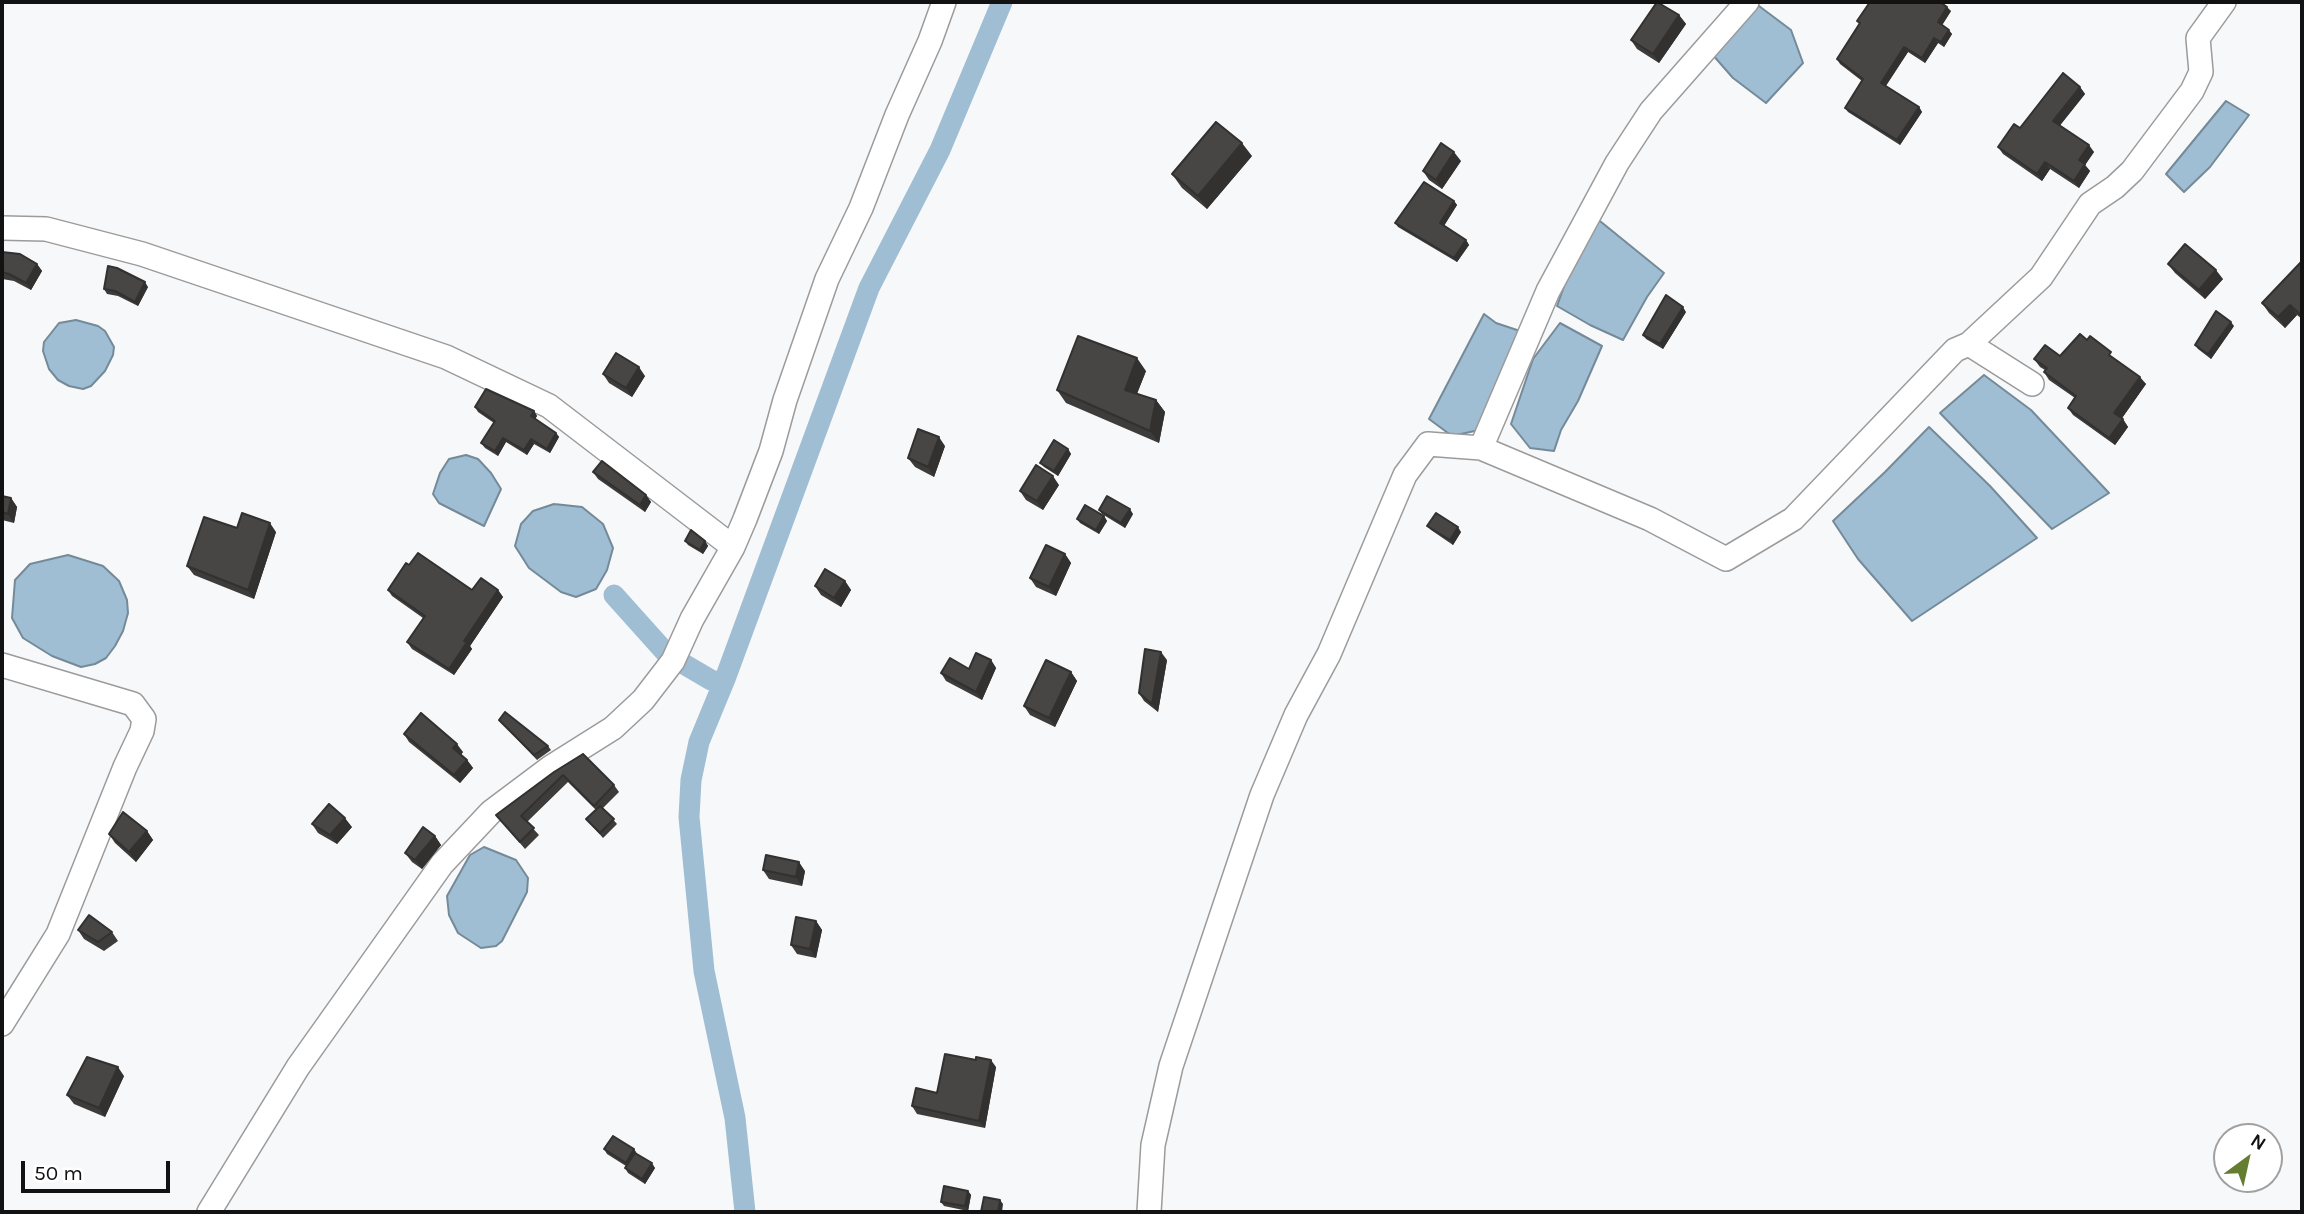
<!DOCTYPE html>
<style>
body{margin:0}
#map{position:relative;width:2304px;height:1214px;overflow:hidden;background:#f7f8f9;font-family:Karla,sans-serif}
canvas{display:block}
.frame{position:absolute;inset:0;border:4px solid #121213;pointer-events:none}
.north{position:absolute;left:2213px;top:1123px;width:70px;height:70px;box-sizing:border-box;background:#fff;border:2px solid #a0a0a1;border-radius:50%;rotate:33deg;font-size:19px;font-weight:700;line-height:28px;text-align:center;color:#121213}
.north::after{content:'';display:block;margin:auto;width:24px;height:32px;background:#657d30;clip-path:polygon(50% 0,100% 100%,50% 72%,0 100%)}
.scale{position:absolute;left:21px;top:1161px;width:149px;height:32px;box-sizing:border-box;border:4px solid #121213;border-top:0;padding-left:9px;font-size:21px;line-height:24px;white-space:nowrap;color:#121213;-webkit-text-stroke:5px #fff;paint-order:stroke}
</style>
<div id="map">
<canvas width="2304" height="1214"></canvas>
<div class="frame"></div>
<div class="north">N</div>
<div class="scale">50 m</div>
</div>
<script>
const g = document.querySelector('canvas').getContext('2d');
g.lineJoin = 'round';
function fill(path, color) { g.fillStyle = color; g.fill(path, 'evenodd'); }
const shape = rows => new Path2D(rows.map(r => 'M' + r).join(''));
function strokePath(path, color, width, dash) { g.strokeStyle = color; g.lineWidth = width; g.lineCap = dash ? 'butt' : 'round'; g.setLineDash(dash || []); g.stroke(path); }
const water = shape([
 [1755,3,1791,30,1803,63,1766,103,1733,78,1712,54,1755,3],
 [2226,101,2249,115,2210,167,2184,192,2166,174,2226,101],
 [1595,217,1664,273,1647,297,1623,340,1590,325,1557,306,1570,270,1595,217],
 [1484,314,1496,323,1523,332,1479,430,1452,436,1429,419,1484,314],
 [76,320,98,326,105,331,114,347,113,355,105,371,91,386,83,389,69,386,58,380,49,369,43,351,44,342,59,323,76,320],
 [1560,323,1602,346,1578,401,1561,430,1554,451,1530,448,1511,424,1533,359,1560,323],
 [1984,375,2031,410,2109,493,2052,529,1940,413,1984,375],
 [1929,427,1990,486,2037,538,1912,621,1858,559,1833,521,1885,472,1929,427],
 [466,455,478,459,491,473,501,489,484,526,439,503,433,494,440,473,449,459,466,455],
 [554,504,582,507,603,524,613,548,607,570,596,589,576,597,561,592,529,568,515,546,521,524,533,511,554,504],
 [68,555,103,566,119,581,127,600,128,613,123,631,115,646,106,658,95,664,81,667,52,656,23,638,12,618,15,580,30,564,68,555],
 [484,847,516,860,528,878,527,892,502,941,496,946,481,948,458,933,449,915,447,896,470,855,484,847]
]);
fill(water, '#9fbed3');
strokePath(water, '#758a99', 2);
strokePath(shape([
 [614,595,666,653],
 [682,663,711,680,718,682,725,679],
 [745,1212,735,1118,704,971,689,817,691,780,699,742,725,679,869,288,940,150,1002,2]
]), '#9fbed3', 21);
const street = shape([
 [2,228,46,229,142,254,446,357,549,406,733,547],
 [1969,344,2041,277,2090,204,2115,187,2132,171,2192,91,2201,72,2198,38,2224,2],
 [1481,448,1650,519,1726,559,1793,519,1955,350,1969,344,2032,384],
 [2,665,133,704,144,719,142,731,125,767,58,934,2,1024],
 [209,1212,298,1067,442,864,491,812,551,767,613,728,643,700,673,661,692,619,733,547,745,519,771,451,785,400,827,279,861,208,897,115,930,41,944,2],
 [1149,1212,1153,1145,1171,1066,1262,795,1296,715,1329,654,1405,475,1428,444,1481,448,1548,291,1617,163,1651,111,1747,2]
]);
strokePath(street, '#9b9b9c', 26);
strokePath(street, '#fff', 23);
fill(shape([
 [1951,11,1942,25,1952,34,1944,47,1938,43,1925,63,1908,52,1886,86,1919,107,1922,112,1900,145,1848,112,1845,108,1862,81,1840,64,1837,59,1860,25,1857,21],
 [1679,15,1686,24,1659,63,1637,49,1631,40],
 [2080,87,2085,94,2060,125,2094,152,2085,165,2090,171,2079,188,2050,169,2042,181,2003,154,1998,147,2020,128],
 [1252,156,1207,209,1182,188,1172,174],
 [1461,161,1442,189,1429,180,1423,171],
 [1454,201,1457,205,1444,226,1466,240,1469,245,1457,262,1398,227,1395,223],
 [2,252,37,264,42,271,31,290,14,281,2,279],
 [2302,261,2302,319,2297,315,2285,328,2269,313,2262,303],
 [2168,264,2223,279,2205,299,2175,273],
 [148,287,138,306,118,296,107,294,104,289],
 [1686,312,1663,349,1646,339,1643,335],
 [2234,326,2211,359,2198,349,2195,345],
 [2060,356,2117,360,2146,384,2122,418,2128,427,2115,445,2073,415,2068,408,2075,398,2049,380,2044,372,2045,370,2040,367,2034,359],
 [1146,371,1137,394,1156,400,1165,412,1159,443,1066,403,1057,390],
 [603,374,645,376,632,397,609,383],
 [475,407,534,411,537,416,535,419,556,433,559,437,550,453,534,444,527,455,506,442,498,456,485,448,481,443,494,423,478,412],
 [945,446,934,477,915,467,908,458],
 [1068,449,1071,454,1058,476,1044,467,1040,463],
 [593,472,646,495,651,502,645,512,598,479],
 [1059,485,1043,510,1026,500,1020,491],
 [2,496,11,498,17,507,14,523,2,520],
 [1099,510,1133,514,1125,528,1102,514],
 [1104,516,1107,521,1099,534,1080,523,1077,519],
 [1427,526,1461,532,1453,545,1431,530],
 [237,528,276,532,254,599,194,575,187,566],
 [685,541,705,541,708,546,703,554,688,545],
 [1065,554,1071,563,1056,596,1036,587,1030,578],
 [409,565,472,590,498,590,503,597,470,646,472,649,454,675,412,649,407,642,423,618,392,596,388,590],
 [845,581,851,590,841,607,821,595,815,586],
 [991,660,996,668,982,700,946,681,941,673,969,669],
 [1167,660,1158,712,1144,701,1139,693],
 [1071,672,1077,681,1055,727,1030,715,1024,706],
 [499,720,548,746,551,750,537,760],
 [404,734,463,752,461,755,467,760,473,768,460,783,409,742],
 [554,772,614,785,619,792,603,808,617,824,603,838,586,819,596,810,568,782,527,822,539,835,525,849,496,815],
 [312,824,352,827,337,844,318,833],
 [147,831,153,840,136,862,115,843,109,834],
 [435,836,441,845,422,869,412,862,405,853],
 [763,870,805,871,802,886,769,879],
 [816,921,822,930,816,958,797,954,791,945],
 [78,930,112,932,118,941,104,951,84,939],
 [996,1067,985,1128,917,1114,912,1106,937,1093],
 [124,1076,105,1117,74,1104,67,1095],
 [604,1149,634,1149,637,1154,655,1168,645,1184,628,1173,625,1168,626,1166,607,1154],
 [968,1191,971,1195,968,1211,944,1206,941,1202]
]), '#3d3c3b');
fill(shape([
 [1947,7,1951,11,1941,27,1938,22],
 [1679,15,1686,24,1659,63,1653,54],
 [1949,30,1952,34,1944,47,1941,42],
 [1934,38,1938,43,1925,63,1922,58],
 [1904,47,1908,52,1884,88,1881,83],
 [2080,87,2085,94,2058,128,2053,121],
 [1919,107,1922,112,1900,145,1897,140],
 [1242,143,1252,156,1207,209,1198,196],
 [2089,145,2094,152,2085,165,2090,171,2079,188,2074,181,2079,160],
 [1454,152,1461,161,1442,189,1436,180],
 [2045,162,2050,169,2042,181,2037,174],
 [1454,201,1457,205,1443,227,1440,223],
 [1466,240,1469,245,1457,262,1454,258],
 [37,264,42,271,31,290,26,283],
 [2216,270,2223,279,2205,299,2199,290],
 [145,282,148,287,138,306,135,302],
 [2290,305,2297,315,2285,328,2278,317],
 [1683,307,1686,312,1663,349,1660,344],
 [2231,322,2234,326,2211,359,2208,354],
 [1137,358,1146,371,1133,403,1125,390],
 [639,367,645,376,632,397,626,388],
 [2140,377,2146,384,2120,421,2114,413],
 [1156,400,1165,412,1159,443,1150,431],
 [534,411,537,416,534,421,531,416],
 [2123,419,2128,427,2115,445,2109,438],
 [556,433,559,437,550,453,547,449],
 [939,437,945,446,934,477,928,467],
 [503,438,506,442,498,456,495,451],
 [531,439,534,444,527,455,524,450],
 [1068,449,1071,454,1058,476,1054,471],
 [1053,476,1059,485,1043,510,1037,501],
 [646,495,651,502,645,512,640,505],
 [11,498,17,507,14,523,8,514],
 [1130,509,1133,514,1125,528,1121,523],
 [1104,516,1107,521,1099,534,1096,530],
 [270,523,276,532,254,599,248,590],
 [1458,527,1461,532,1453,545,1450,540],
 [705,541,708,546,703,554,700,550],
 [1065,554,1071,563,1056,596,1049,587],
 [845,581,851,590,841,607,834,598],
 [498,590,503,597,470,646,472,649,454,675,449,669,464,641],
 [1161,652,1167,660,1158,712,1152,704],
 [991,660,996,668,982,700,976,692],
 [1071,672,1077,681,1055,727,1049,718],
 [457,744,463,752,459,756,453,748],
 [467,760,473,768,460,783,454,775],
 [345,818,352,827,337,844,330,835],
 [147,831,153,840,136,862,129,852],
 [435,836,441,845,422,869,415,860],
 [799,862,805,871,802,886,796,877],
 [816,921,822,930,816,958,810,949],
 [991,1060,996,1067,985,1128,979,1121],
 [118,1067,124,1076,105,1117,99,1108],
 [634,1149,637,1154,629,1167,626,1163],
 [652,1163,655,1168,645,1184,642,1179],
 [968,1191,971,1195,968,1211,965,1206],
 [1000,1200,1003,1204,1002,1212,998,1212]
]), '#323130');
const building = shape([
 [1657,2,1679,15,1653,54,1631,40,1657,2],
 [1870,2,1940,2,1947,7,1938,22,1949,30,1941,42,1934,38,1922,58,1904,47,1881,83,1919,107,1897,140,1845,108,1863,79,1837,59,1860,23,1857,21,1870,2],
 [2063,73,2080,87,2053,121,2089,145,2079,160,2085,164,2074,181,2045,162,2037,174,1998,147,2014,124,2020,128,2063,73],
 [1216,122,1242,143,1198,196,1172,174,1216,122],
 [1441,143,1454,152,1436,180,1423,171,1441,143],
 [1424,182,1454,201,1440,223,1466,240,1454,258,1395,223,1424,182],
 [2185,244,2216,270,2199,290,2168,264,2185,244],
 [2,252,20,254,37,264,26,283,9,274,2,272,2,252],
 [2302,261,2302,316,2290,305,2278,317,2262,303,2302,261],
 [108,266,117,268,145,282,135,302,115,291,104,289,108,266],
 [1666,295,1683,307,1660,344,1643,335,1666,295],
 [2216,311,2231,322,2208,354,2195,345,2216,311],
 [2080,334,2087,340,2090,336,2111,352,2109,355,2140,377,2114,413,2123,419,2109,438,2068,408,2076,396,2044,372,2047,368,2034,359,2045,345,2060,356,2080,334],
 [1078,336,1137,358,1125,390,1156,400,1150,431,1057,390,1078,336],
 [616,353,639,367,626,388,603,374,616,353],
 [486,389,534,411,531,416,556,433,547,449,531,439,524,450,503,438,495,451,481,443,495,421,475,407,486,389],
 [918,429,939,437,928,467,908,458,918,429],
 [1054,440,1068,449,1054,471,1040,463,1054,440],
 [602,461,646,495,640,505,593,472,602,461],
 [1036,465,1053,476,1037,501,1020,491,1036,465],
 [2,496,11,498,8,514,2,512,2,496],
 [1107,496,1130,509,1121,523,1099,510,1107,496],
 [1085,505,1104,516,1096,530,1077,519,1085,505],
 [242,513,270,523,248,590,187,566,204,517,237,528,242,513],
 [1436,513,1458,527,1450,540,1427,526,1436,513],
 [691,530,705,541,700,550,685,541,691,530],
 [1046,545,1065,554,1049,587,1030,578,1046,545],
 [418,553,472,590,481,578,498,590,464,641,467,642,449,669,407,642,425,616,388,590,406,563,409,565,418,553],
 [825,569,845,581,834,598,815,586,825,569],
 [1145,649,1161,652,1152,704,1139,693,1145,649],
 [976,653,991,660,976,692,941,673,950,658,969,669,976,653],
 [1046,660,1071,672,1049,718,1024,706,1046,660],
 [505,712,548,746,534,755,499,720,505,712],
 [421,713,457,744,453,748,467,760,454,775,404,734,421,713],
 [583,754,614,785,594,806,563,775,521,816,534,828,520,842,496,815,554,772,583,754],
 [329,804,345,818,330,835,312,824,329,804],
 [600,806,614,819,600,833,586,819,600,806],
 [123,812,147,831,129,852,109,834,123,812],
 [423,827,435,836,415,860,405,853,423,827],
 [766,855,799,862,796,877,763,870,766,855],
 [89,915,112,932,98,942,78,930,89,915],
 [796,917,816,921,810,949,791,945,796,917],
 [945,1054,976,1060,976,1057,991,1060,979,1121,912,1106,916,1088,937,1093,945,1054],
 [87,1057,118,1067,99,1108,67,1095,87,1057],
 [613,1136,634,1149,626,1163,604,1149,613,1136],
 [635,1153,652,1163,642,1179,625,1168,635,1153],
 [944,1186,968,1191,965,1206,941,1202,944,1186],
 [984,1197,1000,1200,998,1212,981,1212,984,1197]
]);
fill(building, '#474645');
strokePath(building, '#323130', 2);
</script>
